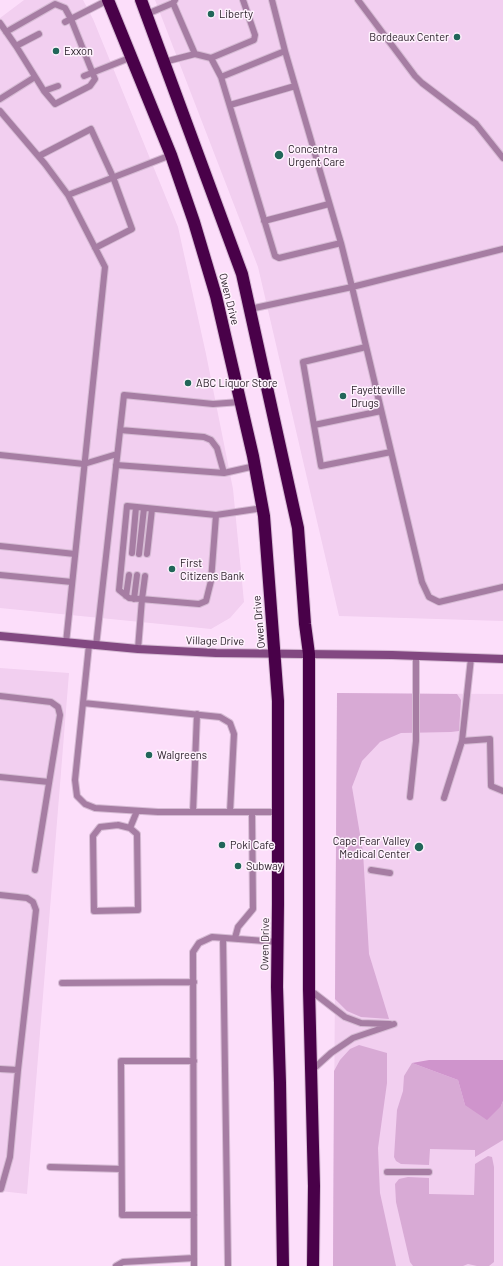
<!DOCTYPE html>
<style>
body{margin:0}
canvas{display:block;background:#fcdefa}
</style>
<canvas width="503" height="1266"></canvas>
<script>
const g = document.querySelector('canvas').getContext('2d');
g.lineJoin = 'round';
function fill(path, color) { g.fillStyle = color; g.fill(path, 'evenodd'); }
const shape = rows => new Path2D(rows.map(r => 'M' + r).join(''));
function strokePath(path, color, width, dash) { g.strokeStyle = color; g.lineWidth = width; g.lineCap = dash ? 'butt' : 'round'; g.setLineDash(dash || []); g.stroke(path); }
function write(font, color, halo, rows, align = 'center') {
  g.font = font + ' Barlow,sans-serif'; g.lineWidth = 3; g.setLineDash([]); g.textBaseline = 'middle'; g.strokeStyle = halo; g.fillStyle = color; for (const [text, x, y, turn = 0] of rows) {
    g.save(); g.translate(x, y); g.rotate((+turn || 0) * Math.PI / 180); g.textAlign = isNaN(turn) ? turn : align; if (halo) g.strokeText(text, 0, 0); g.fillText(text, 0, 0); g.restore();
  }
}
fill(shape([
 [24,0,83,0,93,19,178,227,206,354,233,489,244,602,230,618,211,629,0,608,0,18],
 [155,0,503,0,503,621,339,616,258,267],
 [0,668,69,673,27,1194,0,1191],
 [337,693,503,694,503,1266,333,1266]
]), '#f2cff0');
fill(shape([
 [337,693,457,694,461,700,459,731,451,732,401,733,380,742,362,761,352,787,363,852,369,954,389,1019,361,1017,347,1011,335,999],
 [359,1045,387,1053,387,1083,378,1148,379,1172,380,1193,396,1266,333,1266,334,1071,340,1060,350,1049],
 [412,1063,458,1080,465,1105,501,1106,503,1101,503,1140,475,1157,475,1150,430,1149,429,1165,401,1164,396,1161,394,1157,397,1110,403,1091,404,1076],
 [488,1156,492,1157,494,1167,494,1262,489,1266,477,1266,468,1264,463,1266,413,1266,410,1262,396,1202,395,1184,399,1179,408,1177,429,1178,429,1194,474,1195,475,1164]
]), '#d8aad5');
fill(shape([
 [429,1060,503,1060,503,1101,501,1106,487,1120,465,1105,458,1080,412,1063]
]), '#cf94cc');
const lane = shape([
 [358,0,415,76,422,83,476,124,503,158],
 [173,3,195,54],
 [147,14,173,3,175,0],
 [65,22,108,0],
 [0,23,16,46,44,91,58,86],
 [6,32,55,4,65,8,71,19,95,79,90,86,55,104,44,91],
 [16,46,39,34],
 [285,51,341,243],
 [211,58,254,40,255,35,243,0],
 [164,62,195,54,211,58,221,77,285,51,272,0],
 [84,76,132,57],
 [221,77,275,256,279,258,341,243,352,287,250,309],
 [0,99,35,77],
 [230,105,295,86],
 [0,111,45,164,68,195,105,267,66,643],
 [39,156,91,129,113,177,132,229,95,248],
 [68,195,171,155],
 [264,221,329,204],
 [503,249,352,287,422,582,429,597,439,602,503,587],
 [366,347,303,362,321,466,391,452],
 [314,425,381,411],
 [120,430,204,437,211,440,217,448,224,473],
 [0,455,84,464,117,454],
 [116,465,224,473,255,466],
 [216,515,211,581,206,601,199,604,129,598,119,590,127,506,216,515,263,508],
 [0,546,75,554],
 [132,553,136,507],
 [139,554,144,508],
 [147,554,152,509],
 [0,575,72,582],
 [126,596,129,575],
 [134,599,137,575],
 [89,645,75,780,77,796,85,804,95,808,158,812,278,812],
 [96,646,124,395,213,404,240,402],
 [138,649,142,599,145,576],
 [0,696,51,702,58,707,60,715,35,870],
 [83,703,220,717,230,723,234,734,230,812],
 [462,741,490,739,491,786,503,791],
 [0,777,49,782],
 [410,797,416,741,416,656],
 [444,798,462,741,471,658],
 [193,812,197,714],
 [118,825,130,828,137,834,138,910,94,911,93,836,100,827,118,825],
 [130,828,137,811],
 [371,870,390,873],
 [0,895,27,898,33,902,36,910,18,1070,10,1157,1,1189,0,1189],
 [223,938,228,1266],
 [235,938,238,927,253,909,252,812],
 [62,983,194,982],
 [310,990,345,1017,361,1023,390,1024],
 [194,1061,121,1061,122,1215,194,1215],
 [0,1069,18,1070],
 [311,1071,331,1053,353,1038,394,1024],
 [50,1167,121,1169],
 [387,1172,429,1172],
 [116,1266,123,1262,194,1258],
 [194,1266,193,952,199,943,212,937,278,942]
]);
const secondary = shape([
 [0,636,138,649,216,653,392,655,503,659]
]);
const highway = shape([
 [108,0,171,155,194,222,216,296,253,456,264,516,278,701,278,904,277,987,280,1083,283,1266],
 [141,0,242,274,298,528,305,624,309,654,309,989,314,1186,313,1266]
]);
strokePath(lane, '#d6bbd4', 8);
strokePath(secondary, '#d6bbd4', 10);
strokePath(highway, '#d6bbd4', 14);
strokePath(lane, '#a67da3', 6);
strokePath(secondary, '#824881', 8);
strokePath(highway, '#490149', 12);
for (const [x, y, r, color] of [
 [211,14,4,"#216659"],
 [457,37,4,"#216659"],
 [56,51,4,"#216659"],
 [279,155,5,"#216659"],
 [188,383,4,"#216659"],
 [343,396,4,"#216659"],
 [172,569,4,"#216659"],
 [149,755,4,"#216659"],
 [222,845,4,"#216659"],
 [419,847,5,"#216659"],
 [238,866,4,"#216659"]
]) { const dot = new Path2D(); dot.arc(x, y, r, 0, 2 * Math.PI); g.fillStyle = color; g.fill(dot); strokePath(dot, '#fef2fd', 1.5); }
write('11px', '#281d27', '#fef2fd', [
 ["Liberty",219,14],
 ["Bordeaux Center",449,37,"right"],
 ["Exxon",64,51],
 ["Concentra",288,149],
 ["Urgent Care",288,162],
 ["ABC Liquor Store",196,383],
 ["Fayetteville",351,390],
 ["Drugs",351,403],
 ["First",180,563],
 ["Citizens Bank",180,576],
 ["Walgreens",157,755],
 ["Cape Fear Valley",410,841,"right"],
 ["Medical Center",410,854,"right"],
 ["Poki Cafe",230,845],
 ["Subway",246,866]
], 'left');
write('11px', '#281d27', '#fef2fd', [
 ["Owen Drive",229,299,76],
 ["Owen Drive",259,622,-95],
 ["Village Drive",215,641,1],
 ["Owen Drive",265,944,-89]
]);
</script>
